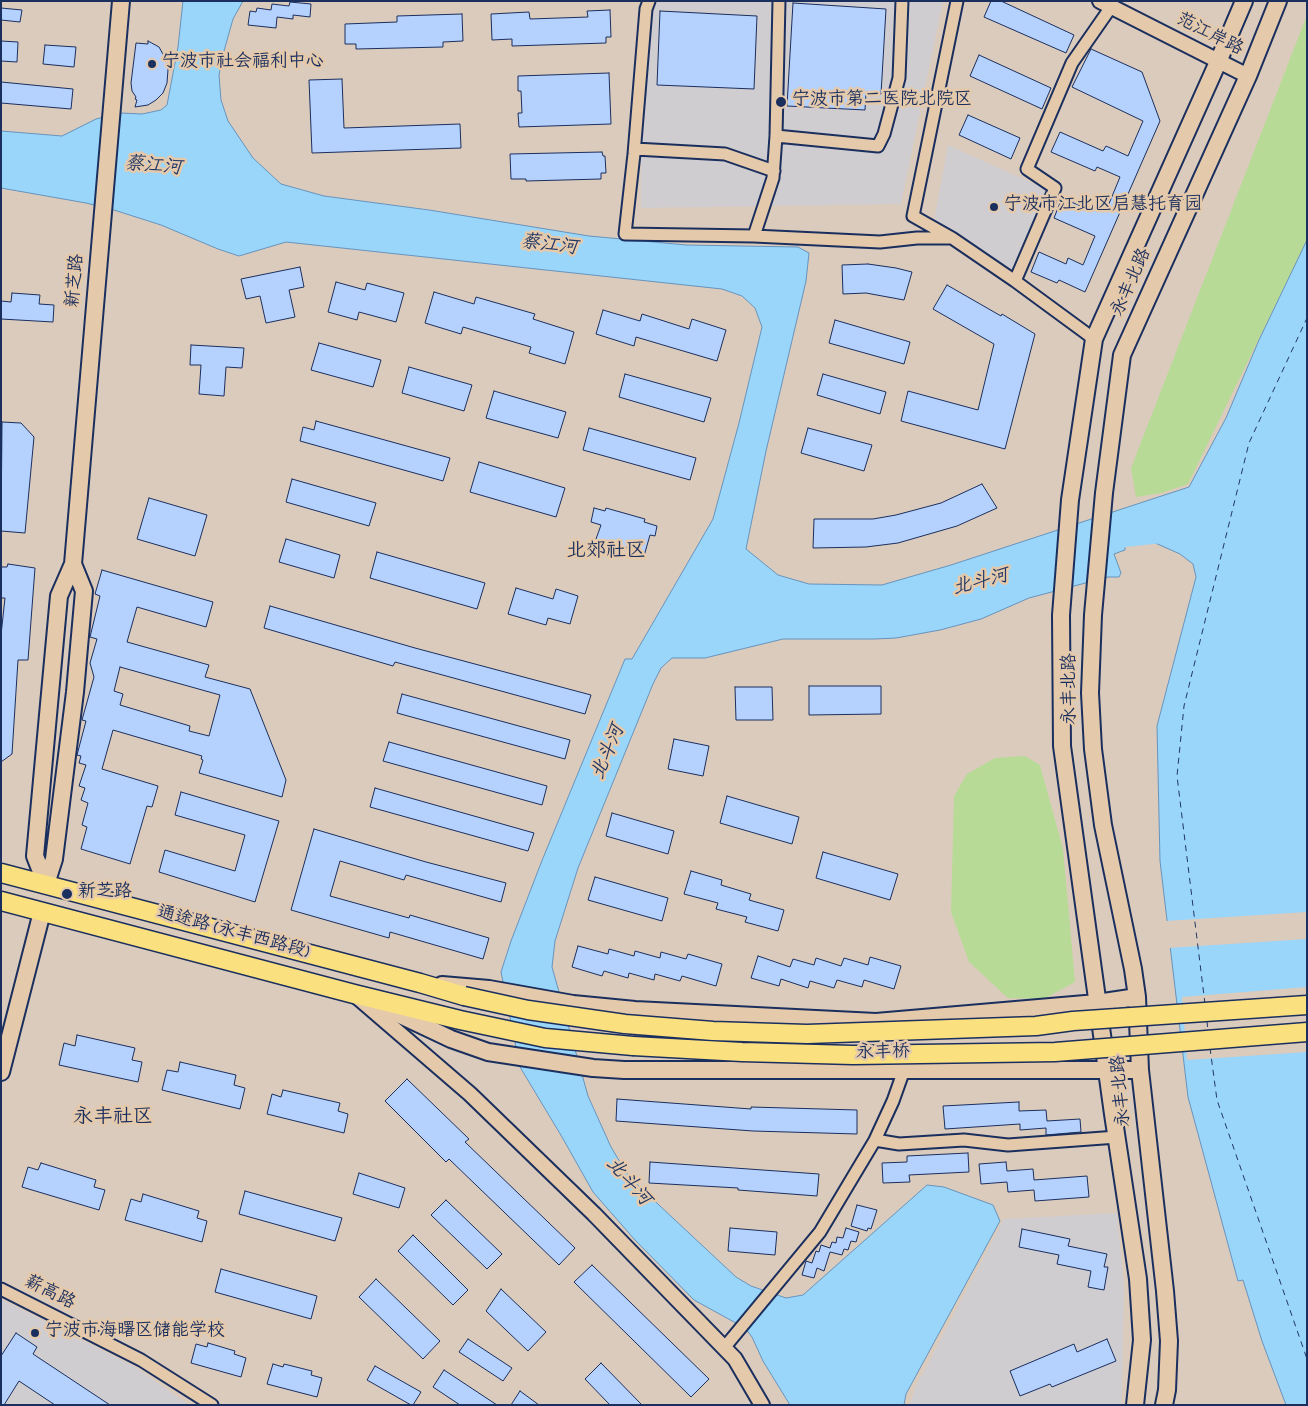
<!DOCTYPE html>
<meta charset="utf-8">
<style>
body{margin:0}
#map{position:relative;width:1308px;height:1406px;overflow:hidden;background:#dbcbbc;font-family:Dekko,sans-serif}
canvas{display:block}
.frame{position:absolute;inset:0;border:2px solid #1b2f5e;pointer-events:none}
</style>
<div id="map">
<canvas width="1308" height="1406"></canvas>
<div class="frame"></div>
</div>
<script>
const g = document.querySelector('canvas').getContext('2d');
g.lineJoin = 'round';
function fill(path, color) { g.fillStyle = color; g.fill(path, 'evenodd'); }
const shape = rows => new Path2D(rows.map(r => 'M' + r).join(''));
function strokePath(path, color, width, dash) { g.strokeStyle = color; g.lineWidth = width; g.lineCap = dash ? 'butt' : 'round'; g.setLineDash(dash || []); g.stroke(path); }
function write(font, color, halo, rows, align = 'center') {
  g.font = font + ' Dekko,"LXGW WenKai TC",sans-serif'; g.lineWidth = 5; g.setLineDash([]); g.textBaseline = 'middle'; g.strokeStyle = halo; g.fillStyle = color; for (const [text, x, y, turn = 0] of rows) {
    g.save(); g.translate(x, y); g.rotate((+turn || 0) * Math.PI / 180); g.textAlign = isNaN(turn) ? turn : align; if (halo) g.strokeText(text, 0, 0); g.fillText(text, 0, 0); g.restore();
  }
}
fill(shape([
 [641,1,943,1,901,204,641,208],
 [948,145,1057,194,1016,278,934,221],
 [1117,1213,1124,1286,1122,1392,1121,1405,910,1405,915,1388,1004,1219],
 [1,1299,135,1367,189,1405,1,1405]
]), '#d0cdd0');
fill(shape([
 [1307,15,1307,240,1188,484,1161,493,1136,497,1131,468],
 [1025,756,1040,765,1063,849,1075,982,1044,999,1008,998,969,962,951,912,954,796,967,774,995,758]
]), '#b7db96');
const water = shape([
 [183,1,243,1,233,19,224,51,219,75,221,100,228,121,253,158,281,184,324,196,429,210,589,236,686,245,798,247,809,253,806,281,766,451,746,549,778,575,809,584,882,585,951,565,1189,487,1226,418,1259,340,1307,240,1307,1405,1286,1405,1262,1341,1243,1280,1238,1281,1188,1097,1160,861,1157,726,1196,577,1193,564,1180,554,1135,534,1125,534,1125,550,1114,554,1121,573,1119,577,1108,577,1029,598,981,619,940,630,896,638,875,639,783,639,705,658,672,658,661,668,653,684,578,868,555,941,552,967,588,1096,611,1147,629,1177,736,1277,751,1286,786,1298,803,1295,927,1185,944,1187,993,1205,1000,1221,906,1394,904,1405,790,1405,763,1361,752,1337,745,1328,694,1300,635,1240,593,1192,562,1137,520,1067,501,972,511,941,541,863,625,659,632,659,713,519,739,423,762,327,755,308,742,296,722,289,286,242,239,256,218,249,161,225,114,210,86,203,1,188,1,131,62,136,96,119,121,113,142,114,161,110,167,105,178,47,183,1]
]);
fill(water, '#9ad5fa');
strokePath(water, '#6793bc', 1);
fill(shape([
 [1307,912,1307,939,1168,948,1165,921],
 [1307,987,1307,1052,1187,1060,1182,997]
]), '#dbcbbc');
strokePath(shape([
 [1107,546,1125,540,1162,536]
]), '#9ad5fa', 14);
strokePath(shape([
 [1205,1004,1177,776,1184,706,1249,443,1307,318],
 [1207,1021,1208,1032],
 [1210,1048,1217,1100,1307,1359]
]), '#213766', 1, [6, 5]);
const building = shape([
 [991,1,1001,1,1074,35,1066,53,984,17,991,1],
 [290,2,311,4,310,17,293,15,293,19,277,17,276,28,248,25,250,11,256,12,257,8,271,10,272,4,289,6,290,2],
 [793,3,886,9,881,94,866,93,865,110,787,106,793,3],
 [1,8,22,10,20,22,1,20,1,8],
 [610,10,611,37,606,37,606,43,512,46,512,39,492,40,491,14,529,12,530,19,588,17,587,11,610,10],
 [660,11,757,16,754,89,657,85,660,11],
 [462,14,463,41,443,42,443,47,356,49,356,44,345,44,345,24,397,22,397,16,462,14],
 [1,41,18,42,17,62,1,61,1,41],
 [148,41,159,47,164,56,169,56,167,83,163,93,156,100,148,105,135,107,137,100,135,99,136,97,132,91,131,83,136,43,148,44,148,41],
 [45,45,76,47,74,67,43,64,45,45],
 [1091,49,1142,72,1160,121,1085,292,1059,280,1057,283,1031,272,1039,252,1066,264,1068,258,1083,265,1095,236,1054,218,1062,198,1090,210,1092,205,1106,211,1120,177,1097,167,1095,171,1051,152,1060,132,1103,151,1106,146,1128,156,1143,121,1072,87,1091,49],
 [979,55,1051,88,1042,109,970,76,979,55],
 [609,73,611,124,519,127,518,113,522,113,521,91,518,91,518,76,609,73],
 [342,79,344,128,460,124,461,148,312,153,309,80,342,79],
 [1,82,73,89,71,109,1,103,1,82],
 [968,115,1020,138,1011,159,959,135,968,115],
 [602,152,603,156,605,156,606,173,601,173,601,179,526,181,526,179,511,179,510,154,602,152],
 [868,264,896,268,912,272,904,300,866,293,843,294,842,265,868,264],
 [300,267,304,287,289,290,295,317,266,323,260,296,246,299,241,279,300,267],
 [336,282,365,290,367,283,404,293,396,322,359,312,357,320,328,312,336,282],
 [947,285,1001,316,1002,314,1035,334,1005,449,901,421,908,391,978,410,994,344,933,309,947,285],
 [434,292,474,304,476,297,535,314,533,319,574,332,565,364,529,353,531,347,463,327,461,334,425,323,434,292],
 [12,293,40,295,39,304,54,305,53,322,1,319,1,301,11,302,12,293],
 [603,310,640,321,642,314,689,329,692,319,726,330,717,361,636,337,634,346,596,334,603,310],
 [835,320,910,342,904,364,829,343,835,320],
 [319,343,381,360,373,387,311,370,319,343],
 [191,345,244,348,242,368,226,367,224,396,199,394,201,365,190,365,191,345],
 [409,367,472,385,464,411,402,393,409,367],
 [625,374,711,398,704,422,619,397,625,374],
 [823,374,886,392,880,414,817,395,823,374],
 [494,391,566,412,558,438,486,418,494,391],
 [316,421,450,458,443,481,300,441,303,427,314,430,316,421],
 [2,422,21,423,34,437,25,533,1,531,2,422],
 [589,428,696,458,690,480,583,450,589,428],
 [808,428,872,445,864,471,801,453,808,428],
 [479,462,565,488,556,517,470,492,479,462],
 [292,479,376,503,369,526,286,502,292,479],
 [982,484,997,508,957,526,898,543,866,547,813,548,814,519,873,519,896,515,941,503,982,484],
 [149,498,207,515,195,556,137,539,149,498],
 [594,508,605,511,606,508,645,519,644,522,657,526,655,536,650,535,644,556,634,553,635,550,596,539,601,525,591,522,594,508],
 [286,539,340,555,334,578,279,562,286,539],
 [377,552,485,583,477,609,370,578,377,552],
 [8,564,35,568,28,660,18,660,12,754,1,762,1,635,5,598,1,598,1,567,7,567,8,564],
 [102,570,213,602,206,627,137,607,127,642,209,665,205,677,250,689,286,780,282,797,199,773,203,760,201,759,202,756,113,730,102,769,158,786,152,807,147,806,130,864,81,849,87,827,82,825,88,803,81,800,85,788,79,786,86,765,79,763,81,756,77,755,86,721,82,720,94,677,90,663,97,639,90,637,100,596,95,594,102,570],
 [120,667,220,695,209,736,189,731,190,726,120,705,123,694,114,691,120,667],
 [516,588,553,599,556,589,578,596,570,624,548,618,546,625,508,614,516,588],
 [270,606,415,648,591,695,585,714,395,662,393,666,264,628,270,606],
 [809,686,881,686,881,714,809,715,809,686],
 [735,687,772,687,773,720,736,720,735,687],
 [402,694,570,740,565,759,397,713,402,694],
 [674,739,709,746,703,776,668,769,674,739],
 [389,742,547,786,542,805,383,761,389,742],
 [375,788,534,833,528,851,370,807,375,788],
 [181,792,279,821,255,902,159,872,165,850,235,871,245,835,175,815,181,792],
 [727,796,799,817,792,844,720,823,727,796],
 [612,813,674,831,668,854,606,836,612,813],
 [314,829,426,862,506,883,501,902,406,875,404,880,340,861,330,896,409,918,410,915,489,938,483,959,390,932,389,938,291,910,314,829],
 [823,852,898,874,890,900,816,878,823,852],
 [691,871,722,880,721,885,751,894,749,900,784,910,778,931,745,922,747,917,716,909,718,903,684,894,691,871],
 [595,877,668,898,662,921,588,900,595,877],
 [578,946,608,954,609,949,634,956,635,951,660,958,661,952,686,959,688,954,722,964,716,986,682,976,680,981,655,974,654,980,629,973,628,978,604,971,602,976,572,967,578,946],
 [758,956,790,967,793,959,814,965,816,958,841,966,844,958,868,965,870,957,901,966,894,989,864,980,862,987,837,980,834,988,810,981,808,988,781,979,779,986,751,978,758,956],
 [77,1035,135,1048,132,1060,142,1062,138,1082,59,1065,64,1043,75,1046,77,1035],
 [180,1062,236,1075,234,1085,245,1088,240,1109,162,1090,167,1070,178,1072,180,1062],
 [407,1079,469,1139,465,1142,575,1248,559,1265,449,1159,446,1162,385,1101,407,1079],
 [283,1090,340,1103,338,1111,348,1114,344,1133,267,1114,272,1094,281,1097,283,1090],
 [617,1099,751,1109,751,1107,857,1110,857,1134,753,1131,616,1121,617,1099],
 [1019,1102,1019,1111,1046,1110,1047,1121,1080,1119,1081,1132,1046,1135,1046,1128,1020,1130,1020,1124,945,1129,943,1106,1019,1102],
 [968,1153,969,1172,909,1175,910,1182,883,1183,882,1163,907,1162,907,1156,968,1153],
 [650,1162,819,1174,817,1196,738,1190,738,1188,649,1183,650,1162],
 [1006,1162,1007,1171,1033,1169,1034,1180,1087,1176,1089,1197,1035,1201,1034,1190,1008,1192,1007,1182,981,1184,979,1164,1006,1162],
 [41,1163,96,1180,94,1187,105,1190,99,1210,22,1187,28,1167,38,1170,41,1163],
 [359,1173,405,1188,399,1208,353,1194,359,1173],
 [245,1191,342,1218,335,1241,239,1214,245,1191],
 [143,1194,199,1211,197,1218,207,1221,202,1242,125,1220,131,1199,141,1202,143,1194],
 [446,1200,502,1254,487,1269,431,1215,446,1200],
 [857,1205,877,1210,871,1229,868,1228,867,1231,851,1226,857,1205],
 [730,1228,777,1232,775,1255,728,1251,730,1228],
 [846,1228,859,1232,856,1242,851,1241,848,1250,844,1249,842,1255,830,1252,824,1271,817,1268,814,1278,802,1275,806,1261,812,1263,816,1251,819,1252,821,1245,830,1248,832,1242,836,1243,837,1237,843,1238,846,1228],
 [1022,1229,1070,1239,1068,1246,1107,1254,1104,1267,1108,1267,1104,1290,1088,1287,1091,1271,1057,1264,1059,1255,1019,1247,1022,1229],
 [413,1235,468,1290,453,1305,398,1251,413,1235],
 [592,1265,709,1379,691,1397,574,1282,592,1265],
 [221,1269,317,1296,311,1319,215,1292,221,1269],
 [376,1279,440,1341,423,1359,359,1297,376,1279],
 [501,1289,546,1332,528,1351,486,1311,501,1289],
 [16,1333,37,1347,33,1354,110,1405,55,1405,19,1381,4,1405,1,1405,1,1356,16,1333],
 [468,1339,512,1368,503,1381,459,1352,468,1339],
 [1107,1339,1116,1361,1052,1387,1050,1384,1020,1396,1010,1371,1074,1344,1077,1352,1107,1339],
 [208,1343,235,1351,234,1354,246,1358,241,1377,191,1363,196,1344,207,1347,208,1343],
 [601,1363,642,1405,610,1405,585,1379,601,1363],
 [273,1364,283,1367,284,1364,312,1371,311,1375,322,1378,317,1397,267,1384,273,1364],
 [375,1366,421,1392,413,1405,411,1405,367,1380,375,1366],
 [444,1370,497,1405,460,1405,433,1387,444,1370],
 [520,1391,539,1405,511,1405,520,1391]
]);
fill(building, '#b5d1fe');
strokePath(building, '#1b2f5e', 1);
const minor = shape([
 [649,1,646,9,634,154,625,234,754,236,773,178,776,136,779,1],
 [957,1,913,216,952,238,1015,281,1094,339],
 [776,136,878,146,884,134,899,78,902,1],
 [635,149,725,154,774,171],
 [754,236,880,242,917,238,949,238],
 [1015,281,1055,188,1027,169,1072,63,1111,7],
 [875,1140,899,1144,964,1140,1008,1145,1117,1137],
 [1,1289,141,1360,212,1405],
 [724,1348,820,1232,875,1140,893,1101,904,1070]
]);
const tertiary = shape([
 [1100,1,1248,76],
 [355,995,470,1094,594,1214,735,1359,762,1405]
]);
const secondary = shape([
 [46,884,35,856,59,596,73,564,121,1],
 [46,884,54,859,75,692,84,591,73,564],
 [442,985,489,989,573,1004,635,1010,876,1022,1097,1003,1137,997],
 [377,1004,451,1039,488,1052,593,1068,624,1070,1140,1070],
 [1,1072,42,912],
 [1135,1405,1142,1340,1138,1279,1113,1114,1062,746,1061,615,1070,500,1094,339,1218,62,1244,1],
 [1164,1405,1167,1390,1169,1341,1165,1291,1140,1070,1137,997,1133,969,1103,825,1093,749,1090,693,1093,615,1104,493,1122,355,1248,76,1278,1]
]);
const primary = shape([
 [1,873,420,983,464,996],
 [1,901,354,994,460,1020,545,1038,633,1046]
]);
strokePath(minor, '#1b2f5e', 15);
strokePath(tertiary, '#1b2f5e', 18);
strokePath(secondary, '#1b2f5e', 20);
strokePath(primary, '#1b2f5e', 21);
strokePath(minor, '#e4c9ab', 11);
strokePath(tertiary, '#e4c9ab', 14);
strokePath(secondary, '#e4c9ab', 16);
strokePath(primary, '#fbe080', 18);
const primaryBridge = shape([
 [464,996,528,1010,625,1024,713,1031,807,1034,1036,1026,1073,1021,1307,1005],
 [633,1046,742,1052,853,1055,1055,1052,1307,1032]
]);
strokePath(primaryBridge, '#1b2f5e', 21, []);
strokePath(primaryBridge, '#fbe080', 18);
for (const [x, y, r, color] of [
 [152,64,5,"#1b2f5e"],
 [781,102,6,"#1b2f5e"],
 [994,207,5,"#1b2f5e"],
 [67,894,6,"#1b2f5e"],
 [35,1333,5,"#1b2f5e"]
]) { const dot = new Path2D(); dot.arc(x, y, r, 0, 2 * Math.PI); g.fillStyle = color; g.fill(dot); strokePath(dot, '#e4c9ab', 2); }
write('18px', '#1b2f5e', '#e4c9ab', [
 ["范江岸路",1209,36,27],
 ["新芝路",77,281,-85],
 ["永丰北路",1133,283,-66],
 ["永丰北路",1072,689,-90],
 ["通途路 (永丰西路段)",233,934,15],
 ["永丰桥",883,1054,-1],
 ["永丰北路",1123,1091,-95],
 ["薪高路",49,1294,27]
]);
write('18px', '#1b2f5e', '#e4c9ab', [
 ["宁波市社会福利中心",162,64],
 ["宁波市第二医院北院区",792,102],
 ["宁波市江北区启慧托育园",1004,207],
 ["新芝路",78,894],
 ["宁波市海曙区储能学校",45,1333]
], 'left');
write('italic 19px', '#213766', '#e4c9ab', [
 ["蔡江河",153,168,5],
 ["蔡江河",549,247,7],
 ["北斗河",981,584,-14],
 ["北斗河",610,753,-67],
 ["北斗河",627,1183,49]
]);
write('20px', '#1b2f5e', '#e4c9ab', [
 ["北郊社区",606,553],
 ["永丰社区",113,1119]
]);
</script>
